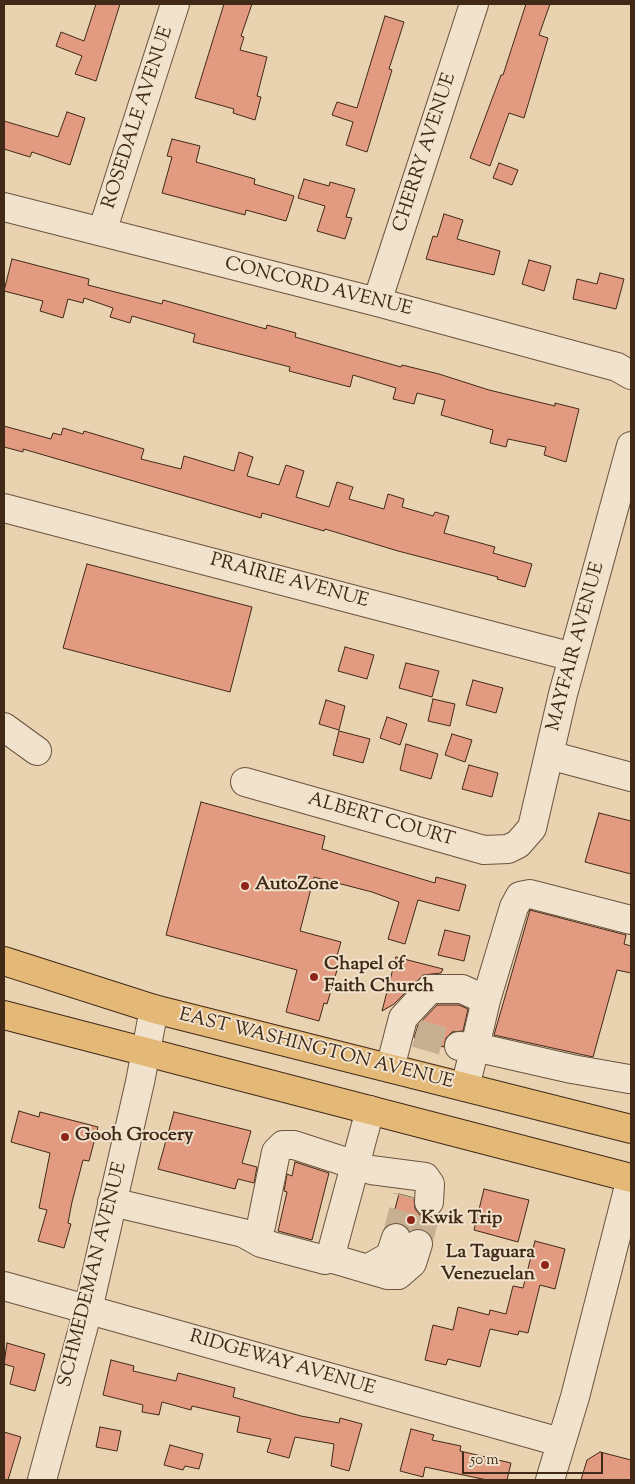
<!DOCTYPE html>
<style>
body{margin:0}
#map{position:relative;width:635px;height:1484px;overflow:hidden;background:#e8d2b0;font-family:"Sorts Mill Goudy",serif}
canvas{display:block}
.frame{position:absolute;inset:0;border:5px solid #412918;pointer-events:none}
.scale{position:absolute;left:462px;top:1452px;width:141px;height:22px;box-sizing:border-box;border:2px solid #412918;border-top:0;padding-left:6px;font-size:15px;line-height:18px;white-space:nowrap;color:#412918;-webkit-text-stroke:4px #f0e2cc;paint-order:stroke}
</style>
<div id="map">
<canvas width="635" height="1484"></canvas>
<div class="frame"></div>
<div class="scale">50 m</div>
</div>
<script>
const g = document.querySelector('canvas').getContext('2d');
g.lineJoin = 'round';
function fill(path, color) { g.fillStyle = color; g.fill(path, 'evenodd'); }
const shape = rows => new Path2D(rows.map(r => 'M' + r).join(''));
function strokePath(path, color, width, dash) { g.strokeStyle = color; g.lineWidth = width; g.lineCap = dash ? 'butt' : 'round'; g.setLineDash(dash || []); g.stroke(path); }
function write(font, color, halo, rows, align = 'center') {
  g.font = font + ' "Sorts Mill Goudy",serif'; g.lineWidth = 4; g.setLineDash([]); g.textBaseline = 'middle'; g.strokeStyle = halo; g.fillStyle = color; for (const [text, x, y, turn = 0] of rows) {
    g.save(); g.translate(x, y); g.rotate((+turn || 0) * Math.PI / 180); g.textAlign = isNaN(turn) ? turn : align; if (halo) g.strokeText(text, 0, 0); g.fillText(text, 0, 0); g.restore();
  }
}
const building = shape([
 [96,4,120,4,96,81,75,74,82,56,56,46,61,32,84,41,96,4],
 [224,4,252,4,241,36,244,37,240,50,267,57,257,96,261,97,255,120,233,113,234,109,195,98,224,4],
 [526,4,550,4,539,35,548,38,524,118,509,113,490,166,470,158,501,75,503,75,526,4],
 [385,16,404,22,389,69,392,70,367,152,346,145,353,122,332,115,337,102,357,108,385,16],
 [67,112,85,118,70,165,32,152,30,157,4,149,4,121,58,137,67,112],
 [172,139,200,146,196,162,255,179,254,184,294,196,286,221,246,210,245,215,162,193,172,157,167,156,172,139],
 [499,163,518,170,512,185,493,178,499,163],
 [304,179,329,186,330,182,355,189,346,217,352,218,345,239,317,231,325,206,298,198,304,179],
 [444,214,463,220,457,239,500,251,494,275,426,259,433,236,437,237,444,214],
 [12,259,89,279,88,285,162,304,163,300,266,329,267,325,296,333,295,337,401,367,402,365,439,374,489,390,555,406,555,403,579,409,566,462,544,455,546,447,508,439,506,447,490,443,493,430,441,415,445,400,417,393,414,404,393,399,396,388,353,375,350,387,289,371,290,367,193,342,195,334,132,316,130,323,110,317,113,308,84,298,83,303,68,299,63,318,40,311,43,301,4,291,12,259],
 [529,260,551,266,544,291,522,284,529,260],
 [600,273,624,279,616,309,573,299,577,279,597,284,600,273],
 [4,426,51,439,53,433,61,435,63,428,83,434,84,431,144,449,141,459,181,469,184,456,234,471,239,452,253,457,247,476,279,485,286,465,304,471,296,497,329,507,337,482,353,487,349,499,384,509,388,494,404,499,402,507,433,516,435,512,449,516,444,533,495,547,493,553,532,564,525,587,497,579,498,577,398,551,325,529,324,531,262,513,261,518,23,449,23,452,4,447,4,426],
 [87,564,252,607,230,692,63,648,87,564],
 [345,647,374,655,367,679,338,671,345,647],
 [406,663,439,671,432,697,399,688,406,663],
 [473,680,503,688,496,713,466,705,473,680],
 [433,699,455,704,450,726,428,721,433,699],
 [326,700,345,706,339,730,319,724,326,700],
 [387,717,407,724,400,745,380,738,387,717],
 [339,731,370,739,363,763,333,755,339,731],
 [452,734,472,740,465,762,445,755,452,734],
 [406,744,438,754,431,779,400,770,406,744],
 [469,765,498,773,492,797,462,789,469,765],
 [201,802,325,836,322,849,435,883,436,877,466,885,459,911,418,900,405,944,388,939,399,902,372,892,314,877,300,931,341,942,336,959,340,960,327,1004,324,1003,319,1021,286,1012,297,970,166,935,201,802],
 [599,813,631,821,631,874,585,862,599,813],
 [530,910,626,935,624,944,631,946,631,973,617,970,593,1057,494,1035,530,910],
 [445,930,470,936,464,961,438,955,445,930],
 [396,957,443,969,441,973,423,975,394,1004,382,1011,396,957],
 [437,1005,459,1005,468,1009,463,1031,452,1032,446,1038,444,1047,414,1038,418,1025,437,1005],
 [19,1111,39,1117,40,1112,98,1127,89,1161,83,1160,72,1202,68,1223,71,1224,64,1248,38,1241,47,1210,39,1208,50,1153,11,1142,19,1111],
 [174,1112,251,1131,242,1163,257,1167,254,1183,238,1179,235,1189,158,1169,174,1112],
 [295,1162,329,1173,312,1240,278,1231,287,1192,284,1191,287,1174,292,1176,295,1162],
 [484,1189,529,1200,518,1242,474,1230,484,1189],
 [399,1194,414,1198,415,1209,420,1215,432,1217,428,1232,422,1229,410,1231,401,1223,391,1224,399,1194],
 [535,1241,565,1249,555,1289,540,1285,528,1333,519,1331,518,1335,490,1329,480,1367,448,1359,446,1365,425,1360,433,1325,453,1330,458,1307,489,1315,490,1310,506,1314,513,1286,523,1288,535,1241],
 [7,1343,45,1354,35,1391,10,1384,14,1367,4,1364,7,1343],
 [111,1360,134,1366,133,1371,176,1381,178,1373,235,1388,233,1397,301,1416,339,1423,340,1418,362,1424,349,1471,331,1466,334,1444,295,1437,289,1458,267,1452,271,1439,237,1432,240,1417,192,1406,191,1410,162,1402,159,1415,142,1412,143,1405,103,1395,111,1360],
 [100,1427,121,1431,117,1451,96,1447,100,1427],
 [411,1429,434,1435,432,1440,461,1446,460,1451,511,1463,507,1480,487,1480,425,1467,423,1477,400,1471,411,1429],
 [4,1432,21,1437,8,1480,4,1480,4,1432],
 [170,1445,203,1454,199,1469,185,1466,183,1470,164,1465,170,1445],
 [600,1452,631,1460,631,1480,581,1480,587,1460,600,1452]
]);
fill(building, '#e29b80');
strokePath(building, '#412918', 1);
strokePath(shape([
 [416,1033,459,1046],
 [396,1238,407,1196],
 [418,1244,429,1202]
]), '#c7b092', 28, [28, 14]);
const minor = shape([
 [4,207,377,302,617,367,631,375],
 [102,232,175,4],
 [377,302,474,4],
 [4,508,573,657],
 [4,727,37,751],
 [549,755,631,777],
 [245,782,484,850,508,849,518,844,532,828,563,694,631,446],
 [486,1000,514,907,520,896,530,894,631,920],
 [390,1068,403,1018,430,989,462,989,486,1000,475,1047,459,1046],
 [465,1087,475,1047,572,1069,629,1079],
 [112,1202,243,1233,261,1243,325,1260,330,1258,370,1110],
 [255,1239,261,1226,276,1152,283,1145,294,1145,371,1170,425,1177,430,1184,429,1202],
 [330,1258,388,1275,398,1275,412,1263,418,1244],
 [367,1269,390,1256,396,1238],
 [4,1286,560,1442],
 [42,1480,88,1310,140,1082,154,1009],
 [550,1480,575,1397,631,1178]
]);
const major = shape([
 [4,961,154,1009,631,1129],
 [4,1015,631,1178]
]);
strokePath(minor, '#6b533e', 30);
strokePath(major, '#412918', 30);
strokePath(minor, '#f0e2cc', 28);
strokePath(major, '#e4b978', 28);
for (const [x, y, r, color] of [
 [245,886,5,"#8f2418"],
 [314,977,5,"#8f2418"],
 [65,1137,5,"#8f2418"],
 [411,1220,5,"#8f2418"],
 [545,1265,5,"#8f2418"]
]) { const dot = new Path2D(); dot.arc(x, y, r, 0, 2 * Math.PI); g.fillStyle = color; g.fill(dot); strokePath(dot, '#f0e2cc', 2); }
write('19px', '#412918', '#f0e2cc', [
 ["ROSEDALE AVENUE",139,118,-72],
 ["CHERRY AVENUE",426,153,-72],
 ["CONCORD AVENUE",318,288,14],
 ["PRAIRIE AVENUE",289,582,15],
 ["MAYFAIR AVENUE",577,647,-75],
 ["ALBERT COURT",381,821,16],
 ["EAST WASHINGTON AVENUE",316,1050,14],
 ["SCHMEDEMAN AVENUE",94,1275,-76],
 ["RIDGEWAY AVENUE",282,1364,16]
]);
write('bold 19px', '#412918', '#f0e2cc', [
 ["AutoZone",255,886],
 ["Chapel of",324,966],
 ["Faith Church",324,988],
 ["Gooh Grocery",75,1137],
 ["Kwik Trip",421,1220],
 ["La Taguara",535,1254,"right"],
 ["Venezuelan",535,1276,"right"]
], 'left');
</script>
